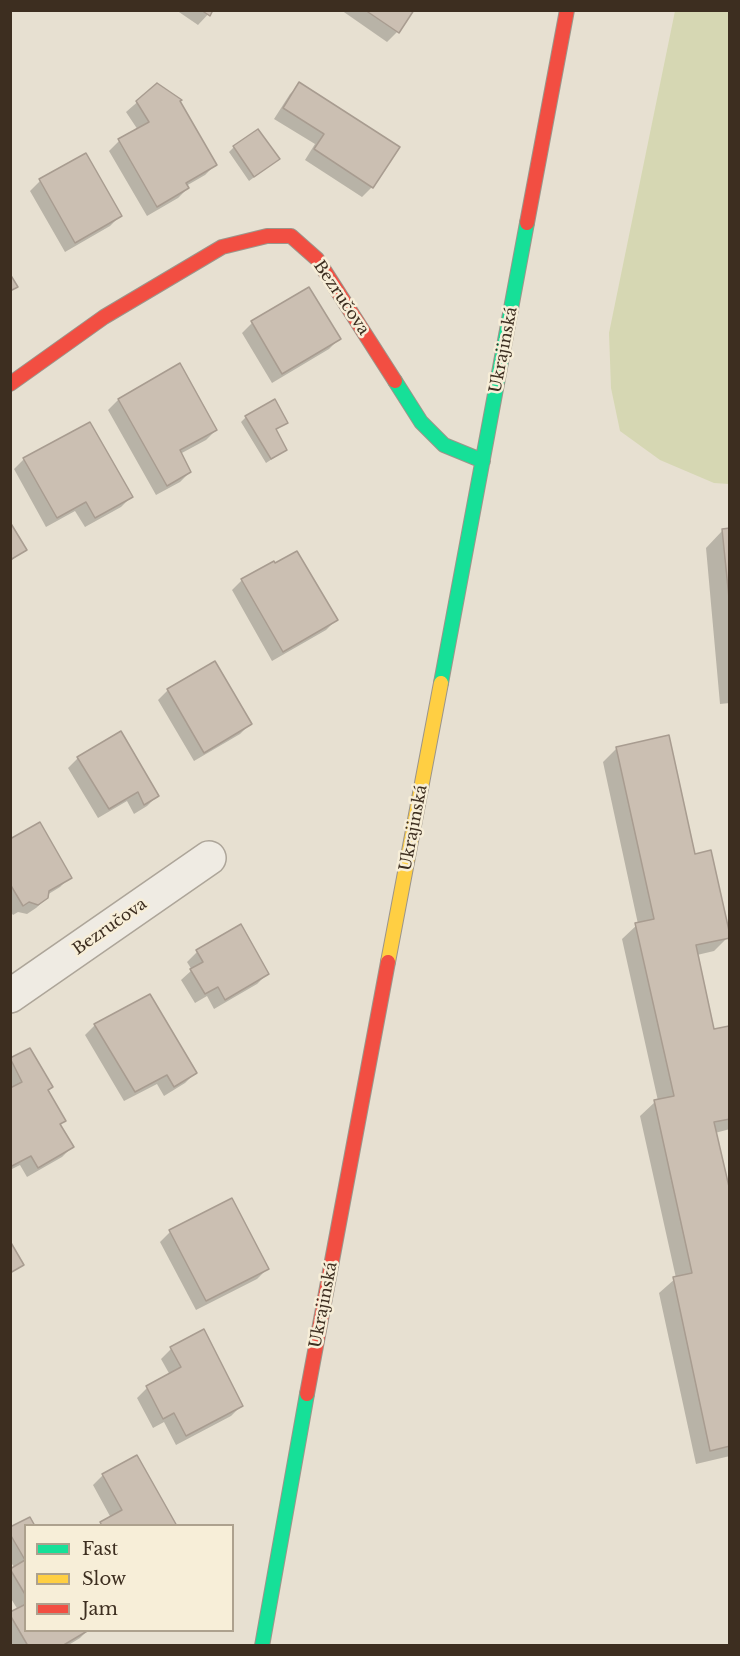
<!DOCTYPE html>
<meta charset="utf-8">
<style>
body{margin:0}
#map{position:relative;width:740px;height:1656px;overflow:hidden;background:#e7e0d1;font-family:"Libre Baskerville",serif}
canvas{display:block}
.frame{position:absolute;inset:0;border:12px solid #3d2e20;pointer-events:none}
.legend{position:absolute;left:24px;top:1524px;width:210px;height:108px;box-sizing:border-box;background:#f7eed8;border:2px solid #ada18e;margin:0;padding:8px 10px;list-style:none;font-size:18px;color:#3d2e20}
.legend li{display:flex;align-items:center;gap:12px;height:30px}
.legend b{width:30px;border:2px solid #ada18e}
</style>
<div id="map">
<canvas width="740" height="1656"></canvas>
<div class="frame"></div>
<ul class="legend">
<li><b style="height:8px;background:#16e098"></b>Fast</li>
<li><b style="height:8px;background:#ffcf43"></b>Slow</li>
<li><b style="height:8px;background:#f24e42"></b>Jam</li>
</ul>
</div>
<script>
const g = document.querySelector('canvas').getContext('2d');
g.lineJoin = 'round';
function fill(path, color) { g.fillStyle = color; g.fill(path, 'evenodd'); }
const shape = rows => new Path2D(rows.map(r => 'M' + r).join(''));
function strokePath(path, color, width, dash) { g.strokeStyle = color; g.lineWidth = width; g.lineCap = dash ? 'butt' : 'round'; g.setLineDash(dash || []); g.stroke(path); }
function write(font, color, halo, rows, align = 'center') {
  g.font = font + ' "Libre Baskerville",serif'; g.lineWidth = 5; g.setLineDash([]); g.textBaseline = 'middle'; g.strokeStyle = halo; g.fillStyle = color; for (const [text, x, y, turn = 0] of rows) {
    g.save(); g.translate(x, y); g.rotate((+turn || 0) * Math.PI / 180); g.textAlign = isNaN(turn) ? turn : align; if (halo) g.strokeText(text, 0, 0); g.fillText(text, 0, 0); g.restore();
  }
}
fill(shape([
 [675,11,729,11,729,484,714,483,660,460,620,431,611,388,609,333]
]), '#d6d7b3');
fill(shape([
 [176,10,212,10,198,25],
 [341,10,413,10,397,32,387,42],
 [300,84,372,187,362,197,305,160,315,144,274,119,290,94],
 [157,85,178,102,215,165,205,175,186,186,188,188,178,198,147,216,109,151,119,141,138,130,126,112],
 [234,147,273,163,249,181,229,152],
 [85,155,120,216,110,226,65,252,30,191,40,181],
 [309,289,339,339,329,349,272,383,242,333,252,323],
 [118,400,216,430,206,440,180,454,190,472,180,482,156,495,108,410],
 [246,417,286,422,275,431,286,450,266,463,241,422],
 [24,459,131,497,121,507,85,527,75,511,46,527,14,469],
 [10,525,25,549,10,562],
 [723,530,730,530,730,703,720,704,706,548],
 [275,566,336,620,326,630,272,661,232,590,242,580],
 [168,690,250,724,240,734,194,761,158,700],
 [617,748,694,855,728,937,714,951,697,955,713,1031,730,1035,730,1129,715,1133,730,1198,730,1456,696,1464,659,1293,676,1278,640,1116,655,1102,658,1101,622,939,638,924,603,762],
 [78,758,157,796,147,806,134,814,127,801,98,818,68,768],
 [10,840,70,877,60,887,47,895,47,898,36,908,27,914,18,912,13,915,10,911],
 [240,926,267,974,257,984,214,1009,207,996,195,1003,181,980,192,970,187,962,197,952],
 [149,996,195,1073,185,1083,164,1096,157,1084,124,1101,85,1035,95,1025],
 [29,1050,47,1091,64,1121,60,1126,72,1147,62,1157,27,1177,20,1165,10,1170,10,1060],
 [231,1200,267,1269,257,1279,196,1310,160,1242,170,1232],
 [203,1331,241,1406,231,1416,176,1445,164,1422,153,1428,137,1398,147,1388,170,1375,161,1359,171,1349],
 [103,1475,175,1526,99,1526,111,1518,93,1485],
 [26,1526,26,1630,88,1630,80,1638,67,1646,12,1646,10,1642,10,1614,18,1610,10,1597,10,1570,14,1567,10,1561,10,1529]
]), '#0003');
const building = shape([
 [201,10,213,10,210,16,201,10],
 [365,10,414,10,399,33,365,10],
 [299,82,400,147,373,188,314,149,324,134,283,108,299,82],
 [157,83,182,100,180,101,217,165,186,183,189,188,157,207,118,139,149,122,136,101,157,83],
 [258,129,280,159,254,177,233,146,258,129],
 [86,153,122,216,75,243,39,179,86,153],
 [10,274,18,287,10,291,10,274],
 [309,287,341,339,282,374,251,321,309,287],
 [180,363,217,430,180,450,191,472,167,486,118,399,180,363],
 [275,399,288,423,276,429,287,450,271,459,245,416,275,399],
 [90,422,133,497,95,518,86,502,57,518,23,458,90,422],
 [10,522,27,550,10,560,10,522],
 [730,528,730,608,722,529,730,528],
 [297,551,338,620,283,652,241,579,274,561,275,563,297,551],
 [215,661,252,724,204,753,167,689,215,661],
 [121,731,159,796,144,805,138,792,109,809,77,757,121,731],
 [669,735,695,854,711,850,730,935,730,938,696,945,714,1029,729,1026,730,1028,730,1119,714,1122,730,1191,730,1446,710,1451,673,1277,692,1273,654,1100,674,1096,635,923,654,919,616,747,669,735],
 [40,822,72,878,49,891,48,898,38,905,29,902,23,906,10,884,10,839,40,822],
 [241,924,269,974,225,1000,218,987,205,994,190,969,203,962,196,950,241,924],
 [150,994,197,1073,174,1087,167,1075,135,1092,94,1024,150,994],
 [30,1048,53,1087,48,1090,66,1121,60,1124,74,1147,38,1168,31,1156,10,1167,10,1088,22,1082,10,1058,30,1048],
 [232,1198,269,1269,206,1301,169,1230,232,1198],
 [10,1241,24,1265,10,1273,10,1241],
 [204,1329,243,1406,186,1436,174,1413,163,1419,146,1386,181,1367,170,1347,204,1329],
 [137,1455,177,1526,102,1526,100,1522,122,1510,102,1474,137,1455],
 [30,1517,35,1526,26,1526,26,1596,10,1569,25,1560,10,1534,10,1527,30,1517],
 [26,1604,26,1630,89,1630,62,1646,28,1646,10,1615,10,1612,26,1604]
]);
fill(building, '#cbbfb2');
strokePath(building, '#a89c90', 1.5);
const street = shape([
 [10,996,209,858]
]);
const fast = shape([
 [395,381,421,422,444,445,483,461],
 [441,683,527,223],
 [262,1646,307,1394]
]);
const slow = shape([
 [388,962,441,683]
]);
const jam = shape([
 [527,223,567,10],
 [10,384,104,317,222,247,267,236,291,236,317,259,395,381],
 [307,1394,388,962]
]);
strokePath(street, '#ada599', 36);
strokePath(fast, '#9c958a', 16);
strokePath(slow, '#9c958a', 16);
strokePath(jam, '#9c958a', 16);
strokePath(street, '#efebe3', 33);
strokePath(fast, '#16e098', 14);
strokePath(slow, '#ffcf43', 14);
strokePath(jam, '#f24e42', 14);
write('16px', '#3d2e20', '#f7eed8', [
 ["Bezručova",341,298,56],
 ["Ukrajinská",504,350,-79],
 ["Ukrajinská",414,828,-79],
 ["Bezručova",110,927,-35],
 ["Ukrajinská",324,1305,-79]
]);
</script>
